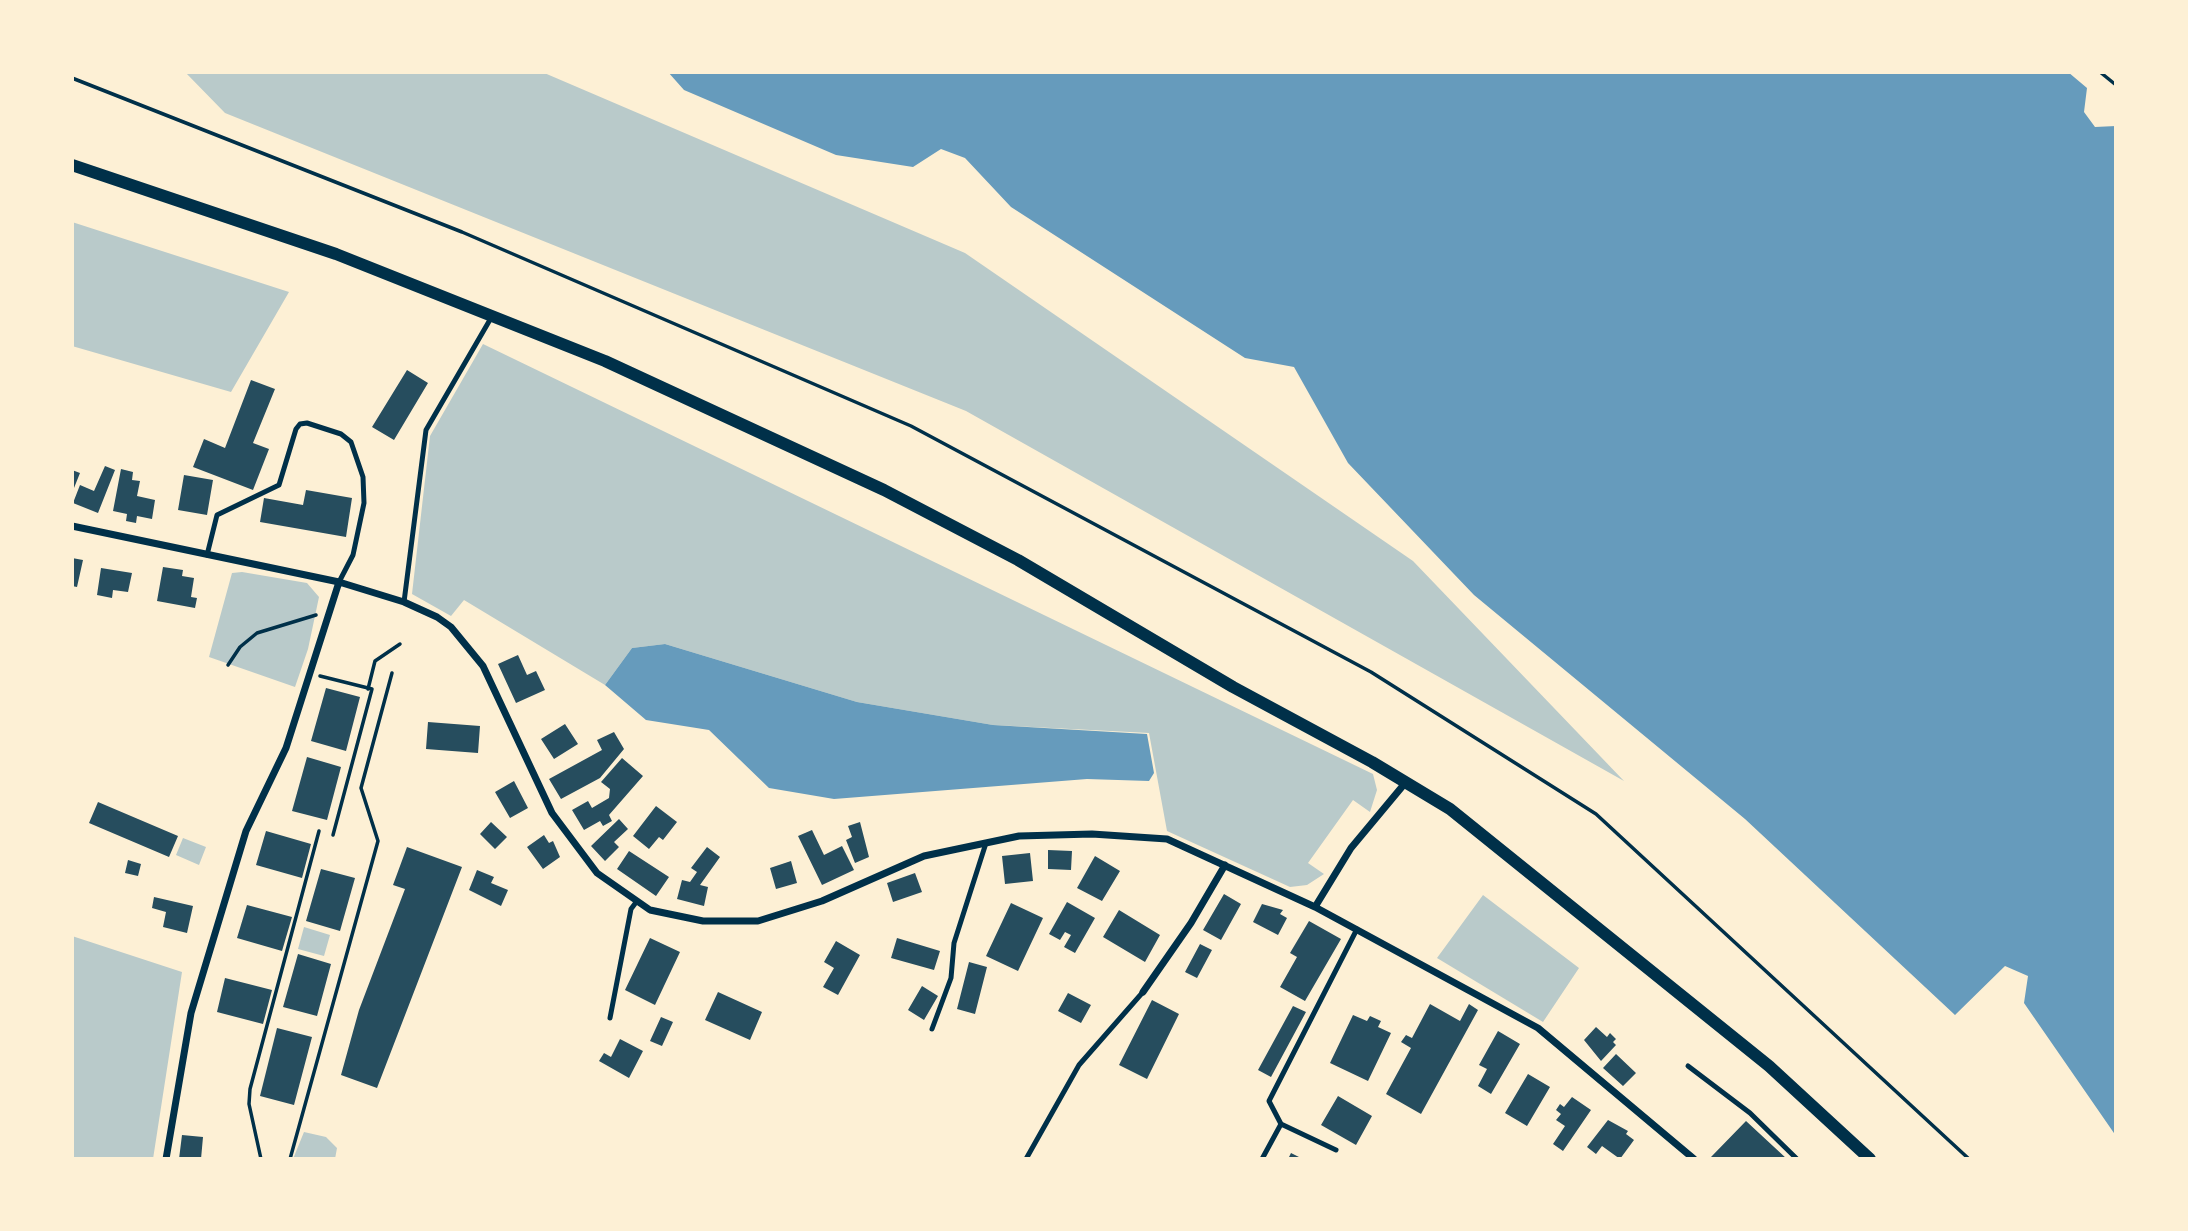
<!DOCTYPE html>
<style>
body{margin:0}
#map{position:relative;width:2188px;height:1231px;overflow:hidden;background:#fdf0d5;font-family:"Public Sans",sans-serif}
canvas{display:block}
.frame{position:absolute;inset:0;border:74px solid #fdf0d5;pointer-events:none}
</style>
<div id="map">
<canvas width="2188" height="1231"></canvas>
<div class="frame"></div>
</div>
<script>
const g = document.querySelector('canvas').getContext('2d');
g.lineJoin = 'round';
function fill(path, color) { g.fillStyle = color; g.fill(path, 'evenodd'); }
const shape = rows => new Path2D(rows.map(r => 'M' + r).join(''));
function strokePath(path, color, width, dash) { g.strokeStyle = color; g.lineWidth = width; g.lineCap = dash ? 'butt' : 'round'; g.setLineDash(dash || []); g.stroke(path); }
fill(shape([
 [185,72,542,72,965,253,1413,561,1624,781,966,411,225,113],
 [72,222,289,292,231,392,72,346],
 [483,344,1373,774,1377,790,1370,812,1353,800,1308,863,1324,874,1307,885,1290,887,1167,831,1149,733,993,725,857,702,665,644,632,648,605,685,464,600,451,616,412,594,430,436],
 [242,572,307,583,319,597,308,649,295,687,209,657,232,573],
 [183,838,206,847,199,865,176,855],
 [1483,895,1579,968,1543,1022,1437,958],
 [304,927,330,935,324,956,298,949],
 [72,936,182,972,153,1159,72,1159],
 [304,1132,326,1137,337,1148,335,1159,293,1159]
]), '#b9caca');
fill(shape([
 [668,72,2068,72,2087,88,2084,112,2095,127,2116,126,2116,1136,2024,1003,2028,976,2005,966,1955,1015,1745,819,1474,595,1348,463,1294,367,1245,358,1011,207,965,158,941,149,913,167,836,155,684,90],
 [665,644,857,702,993,725,1147,734,1154,773,1149,781,1087,779,834,799,769,788,709,730,646,720,605,685,632,648]
]), '#669bbc');
fill(shape([
 [407,370,428,383,394,440,372,427],
 [251,380,275,389,253,443,269,449,253,490,193,467,204,439,225,448],
 [105,466,115,470,98,513,73,503,80,485,94,491],
 [121,469,133,472,132,480,140,481,137,496,155,500,152,519,137,516,136,523,126,521,127,514,113,511],
 [72,470,80,473,72,493],
 [184,475,213,480,207,515,178,510],
 [306,490,352,498,346,537,260,522,264,498,303,505],
 [72,558,83,560,77,587,72,586],
 [163,567,183,570,182,576,194,578,191,597,197,598,195,608,157,601],
 [101,568,132,573,128,592,113,590,112,598,97,595],
 [518,655,527,675,536,671,545,690,516,703,498,664],
 [326,688,360,697,346,751,311,741],
 [428,722,480,726,478,753,426,749],
 [565,724,578,744,554,759,541,739],
 [614,732,624,749,600,778,561,799,549,779,602,750,597,740],
 [307,757,341,767,327,820,292,811],
 [622,758,643,776,609,815,612,821,603,826,600,821,584,830,572,810,588,801,592,808,609,798,610,789,601,782],
 [514,781,528,808,510,818,495,792],
 [98,802,178,836,169,857,89,823],
 [656,806,677,822,663,840,659,837,649,849,633,836],
 [619,819,628,829,614,842,619,847,605,861,591,846],
 [491,822,507,837,495,849,480,834],
 [860,822,869,857,855,863,846,840,852,837,848,826],
 [812,830,824,855,842,846,854,870,822,885,798,836],
 [266,831,311,844,302,878,256,865],
 [544,835,549,843,553,841,560,857,543,869,527,847],
 [407,847,462,867,377,1088,341,1075,359,1010,405,889,393,885],
 [707,847,720,857,700,885,708,887,704,906,677,899,682,880,690,882,697,872,691,868],
 [1048,850,1072,851,1071,870,1048,869],
 [629,851,669,877,656,896,617,869],
 [1030,853,1033,881,1005,884,1002,856],
 [1095,856,1120,871,1102,901,1077,888],
 [128,860,141,864,138,876,125,873],
 [791,861,797,883,776,889,770,868],
 [321,869,355,878,340,931,306,921],
 [477,870,494,877,491,883,508,890,501,906,469,890],
 [915,873,922,892,893,902,887,883],
 [1224,894,1241,904,1221,940,1203,930],
 [154,897,193,906,187,933,163,927,166,912,152,908],
 [1067,902,1095,918,1075,953,1064,947,1071,935,1065,932,1060,940,1049,934],
 [1011,903,1043,918,1018,971,986,956],
 [1262,904,1283,910,1280,914,1287,918,1278,935,1253,922],
 [247,905,292,917,282,951,237,938],
 [1119,910,1160,935,1145,962,1103,937],
 [1309,921,1341,939,1305,1001,1280,987,1297,957,1290,953],
 [650,938,680,952,655,1005,625,990],
 [897,938,940,951,934,970,891,958],
 [836,941,860,955,838,995,823,987,834,968,824,962],
 [1200,944,1212,950,1197,978,1185,972],
 [298,954,331,964,317,1016,283,1007],
 [969,962,987,967,975,1014,957,1009],
 [225,978,272,990,263,1024,217,1012],
 [922,986,938,996,924,1020,908,1010],
 [718,992,762,1012,750,1040,705,1020],
 [1068,993,1091,1005,1081,1023,1058,1011],
 [1152,1000,1179,1014,1147,1079,1119,1065],
 [1430,1004,1460,1021,1469,1004,1478,1010,1421,1114,1386,1094,1411,1048,1401,1042,1406,1035,1412,1038],
 [1293,1006,1306,1012,1271,1077,1258,1070],
 [1353,1015,1367,1021,1370,1016,1381,1021,1378,1027,1391,1033,1368,1081,1330,1063],
 [661,1017,673,1022,662,1046,650,1041],
 [1596,1027,1607,1037,1610,1033,1616,1039,1613,1042,1616,1045,1601,1061,1584,1040],
 [277,1028,312,1037,294,1105,260,1096],
 [1498,1031,1520,1044,1491,1094,1478,1086,1487,1069,1479,1065],
 [620,1039,643,1051,629,1078,599,1061,604,1053,611,1057],
 [1616,1054,1636,1073,1623,1086,1603,1068],
 [1528,1074,1550,1087,1527,1126,1505,1113],
 [1338,1096,1372,1116,1356,1145,1321,1125],
 [1572,1097,1591,1110,1563,1151,1553,1144,1565,1126,1556,1120,1561,1114,1556,1110,1560,1104,1564,1107],
 [1608,1120,1628,1131,1626,1134,1634,1140,1620,1159,1602,1146,1596,1154,1587,1147],
 [1746,1121,1787,1159,1711,1157],
 [182,1135,203,1137,201,1159,179,1159],
 [1291,1153,1303,1159,1288,1159]
]), '#264d5e');
strokePath(shape([
 [2100,72,2116,85],
 [72,78,462,232,911,426,1371,672,1596,814,1969,1159],
 [228,665,240,647,257,633,316,615],
 [320,676,372,689,333,835],
 [368,689,375,661,400,644],
 [261,1159,249,1104,250,1089,319,831],
 [290,1159,378,841,361,788,392,673]
]), '#003049', 3.5);
strokePath(shape([
 [207,555,217,515,279,485,296,429,300,424,307,423,341,434,351,442,363,477,364,503,353,555,339,582],
 [404,602,426,430,491,318],
 [610,1018,631,909,637,901],
 [932,1029,951,978,954,943,986,843],
 [1688,1066,1750,1113,1797,1159],
 [1336,1150,1281,1124,1269,1101,1357,929],
 [1026,1159,1079,1065,1143,992],
 [1262,1159,1281,1124]
]), '#003049', 5);
strokePath(shape([
 [72,526,339,582,404,602,437,617,451,627,483,666,552,813,597,873,650,910,703,921,758,921,822,901,924,856,1019,836,1092,834,1167,839,1315,907,1538,1028,1694,1159],
 [1315,907,1351,848,1406,782],
 [1143,992,1191,923,1225,865],
 [166,1159,191,1013,246,831,286,748,339,582]
]), '#003049', 7);
strokePath(shape([
 [72,165,336,254,605,361,884,490,1018,560,1233,687,1372,762,1450,809,1769,1066,1870,1159]
]), '#003049', 12);
</script>
